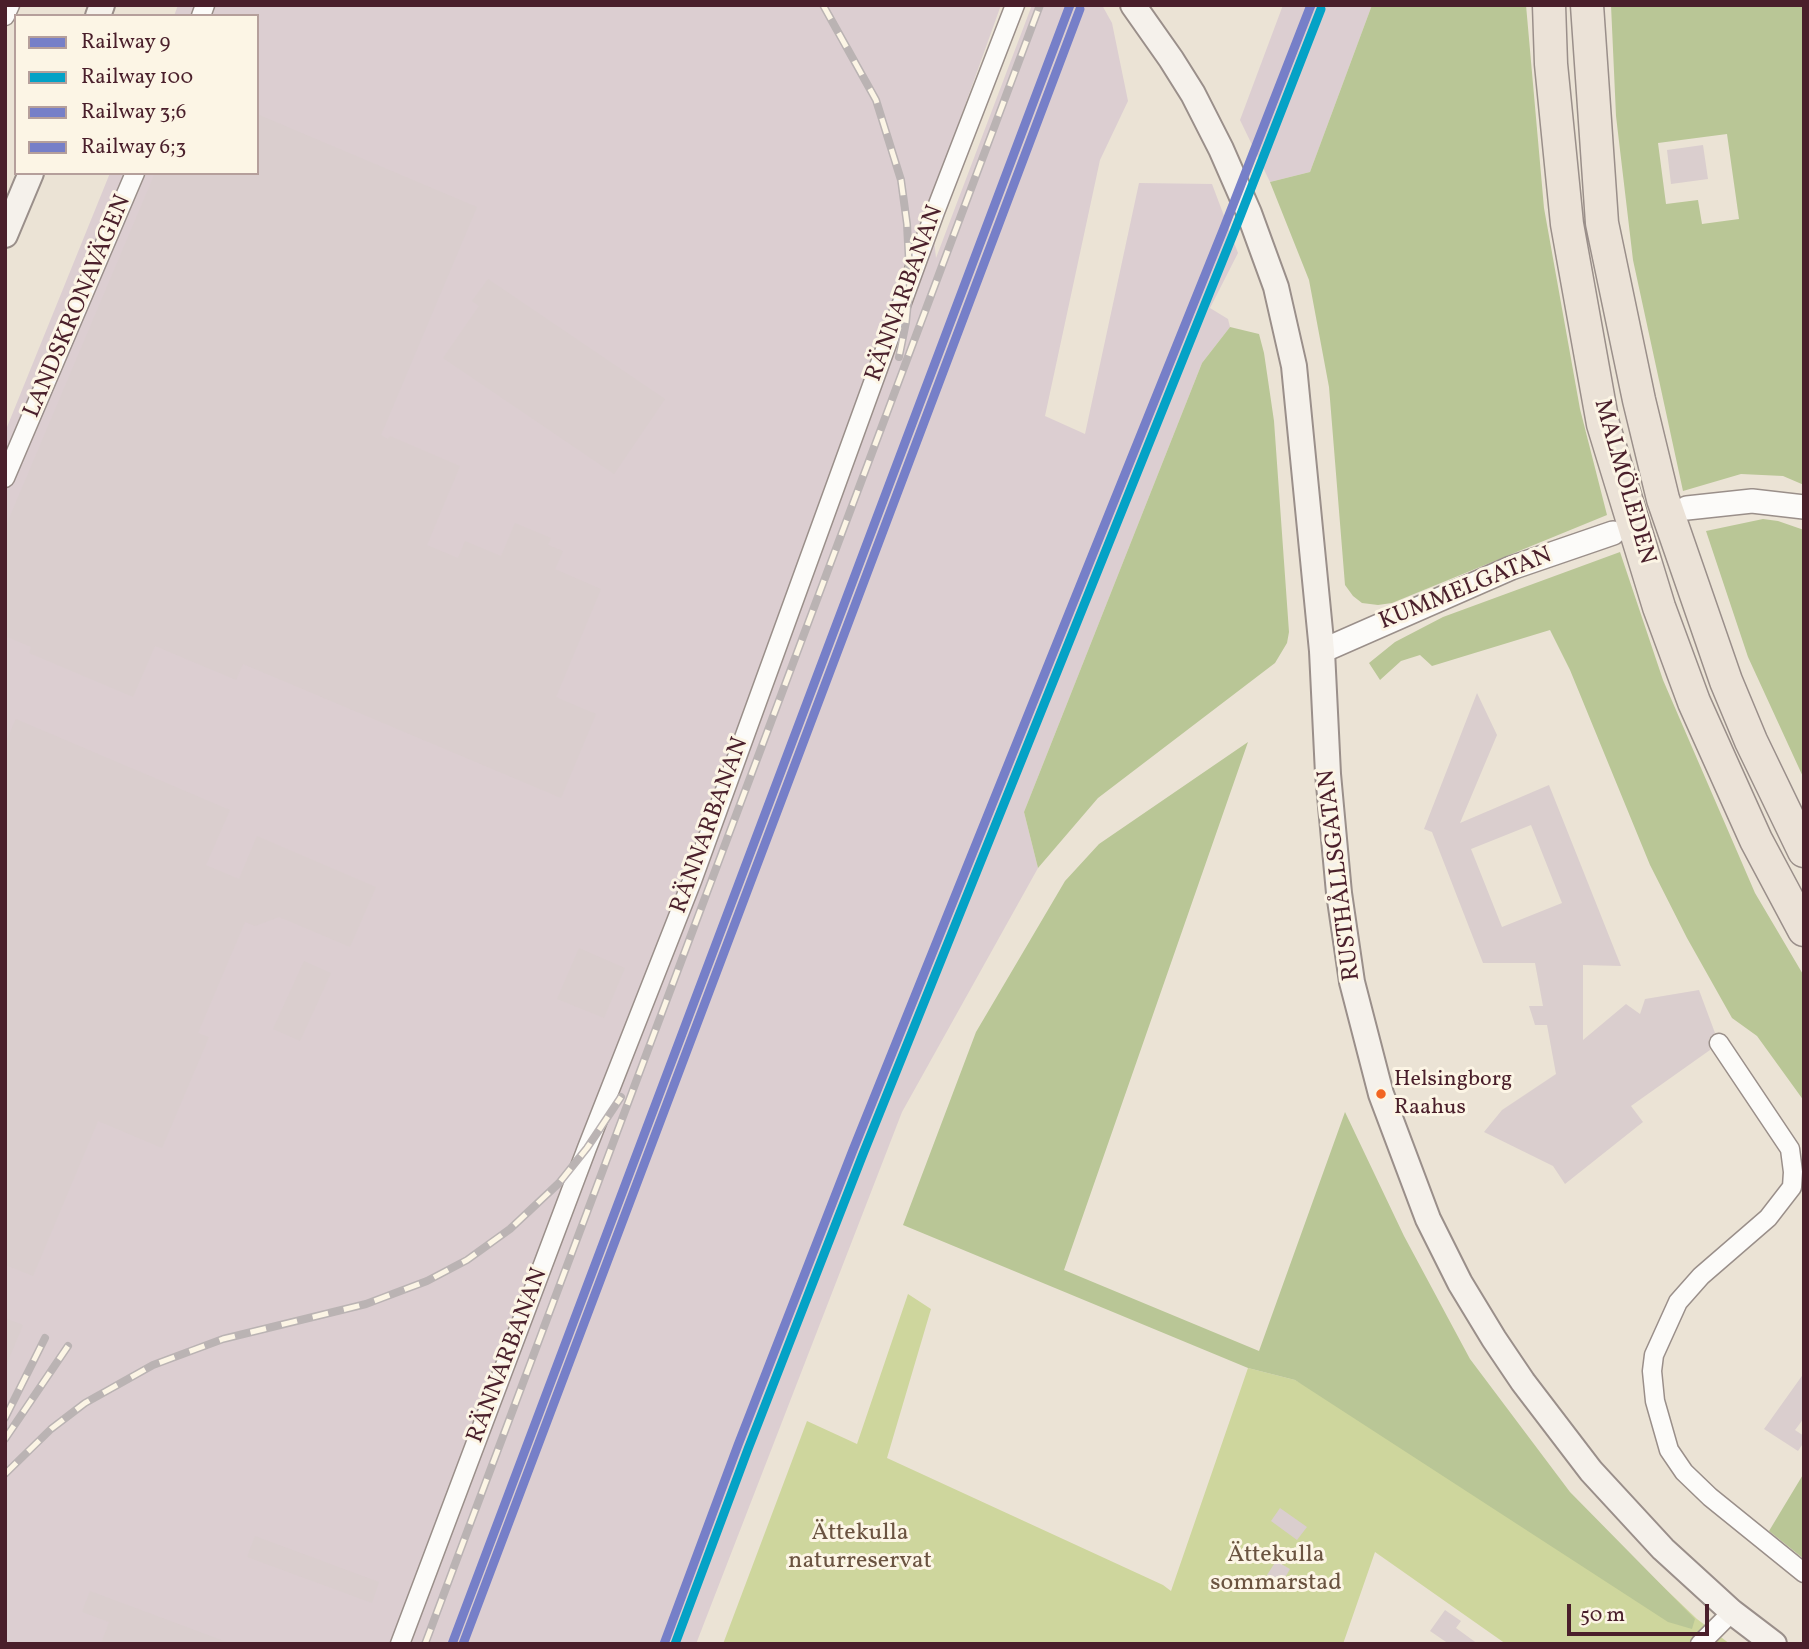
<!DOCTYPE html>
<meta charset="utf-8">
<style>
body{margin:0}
#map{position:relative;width:1809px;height:1649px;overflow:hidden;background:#ebe3d5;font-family:Vollkorn,serif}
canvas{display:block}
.frame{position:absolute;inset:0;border:7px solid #4a1f2b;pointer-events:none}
.legend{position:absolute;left:14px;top:14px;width:245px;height:161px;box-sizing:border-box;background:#fcf5e5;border:2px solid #b59f9b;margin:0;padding:9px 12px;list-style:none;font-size:21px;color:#4a1f2b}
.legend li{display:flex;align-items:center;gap:14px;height:35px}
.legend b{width:35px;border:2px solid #b59f9b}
.scale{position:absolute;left:1567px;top:1604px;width:142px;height:32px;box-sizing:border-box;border:4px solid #4a1f2b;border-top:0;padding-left:9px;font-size:21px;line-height:24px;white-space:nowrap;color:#4a1f2b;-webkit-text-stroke:5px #fcf5e5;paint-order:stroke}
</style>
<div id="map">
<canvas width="1809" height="1649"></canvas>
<div class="frame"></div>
<ul class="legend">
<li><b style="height:9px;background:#767fc8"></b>Railway 9</li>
<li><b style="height:9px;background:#04a2c6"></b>Railway 100</li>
<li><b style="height:9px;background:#767fc8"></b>Railway 3;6</li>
<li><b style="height:9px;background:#767fc8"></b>Railway 6;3</li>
</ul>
<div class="scale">50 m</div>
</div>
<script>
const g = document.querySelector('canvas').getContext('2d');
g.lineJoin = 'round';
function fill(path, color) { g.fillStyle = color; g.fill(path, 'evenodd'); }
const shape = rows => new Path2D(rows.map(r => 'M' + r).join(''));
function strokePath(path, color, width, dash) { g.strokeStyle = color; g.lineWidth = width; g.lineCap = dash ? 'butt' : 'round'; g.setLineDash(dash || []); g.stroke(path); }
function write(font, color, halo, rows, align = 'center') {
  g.font = font + ' Vollkorn,serif'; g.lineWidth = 6; g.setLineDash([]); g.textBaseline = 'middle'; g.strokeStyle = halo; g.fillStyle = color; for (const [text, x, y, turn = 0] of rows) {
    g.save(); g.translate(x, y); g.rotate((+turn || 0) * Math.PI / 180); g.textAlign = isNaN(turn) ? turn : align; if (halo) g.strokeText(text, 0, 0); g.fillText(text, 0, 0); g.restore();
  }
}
fill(shape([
 [178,5,1001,5,930,203,936,258,1032,5,1102,5,1112,23,1128,101,1100,160,1045,416,1085,434,1139,183,1212,184,1238,253,1210,308,1228,319,1230,327,1202,363,1024,812,1038,868,902,1112,696,1644,5,1644,5,432,110,173,257,173,257,16,174,16],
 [1283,5,1372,5,1310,172,1270,182,1240,120]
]), '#dcced1');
fill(shape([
 [908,1294,931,1309,887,1458,1163,1585,1171,1591,1248,1368,1295,1380,1633,1558,1697,1619,1730,1644,1506,1644,1375,1552,1343,1644,723,1644,807,1421,857,1444]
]), '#ced69d');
fill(shape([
 [1372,5,1526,5,1544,208,1580,409,1607,515,1392,603,1378,605,1362,603,1353,596,1345,585,1329,387,1309,280,1270,182,1310,172],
 [1611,5,1804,5,1804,485,1783,476,1741,474,1683,491,1633,260,1616,116],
 [1727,134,1739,219,1702,224,1698,200,1666,204,1658,143],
 [1230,327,1259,334,1264,353,1274,421,1289,632,1287,643,1275,663,1098,798,1038,868,1024,812,1202,363],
 [1763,519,1778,521,1804,530,1804,779,1748,657,1706,531],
 [1620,552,1663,680,1755,893,1804,976,1804,1101,1757,1036,1732,1018,1687,938,1650,865,1570,670,1550,630,1432,666,1420,655,1401,661,1380,680,1369,663,1395,642,1443,617],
 [1248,742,1064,1270,1259,1351,1345,1112,1404,1236,1470,1359,1570,1492,1695,1619,1692,1629,1668,1622,1295,1380,1248,1368,903,1225,976,1032,1065,881,1099,844],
 [1804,1473,1804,1559,1769,1531]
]), '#b9c696');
fill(shape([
 [257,114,477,207,381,435,388,439,390,436,460,466,427,545,458,558,465,541,501,556,515,523,551,538,548,545,563,551,555,569,601,589,556,697,596,714,561,798,243,664,236,680,155,646,133,697,29,653,31,647,5,636,5,528,155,173,257,173],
 [1703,145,1708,179,1671,184,1667,150],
 [488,279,665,399,614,474,443,358,479,306,472,301],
 [1477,693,1497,735,1460,823,1549,785,1621,966,1583,965,1583,1040,1626,1004,1640,1014,1645,999,1699,990,1715,1033,1709,1039,1710,1050,1631,1106,1643,1122,1565,1184,1553,1166,1484,1132,1502,1110,1556,1074,1547,1025,1535,1025,1529,1006,1543,1006,1535,963,1483,963,1432,832,1424,829],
 [1531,825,1562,903,1502,927,1471,849],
 [16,719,230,810,206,865,239,879,257,836,376,887,350,947,279,917,255,926,245,922,198,1033,209,1037,162,1148,98,1121,33,1276,5,1265,5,744],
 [579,948,625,968,604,1018,557,999],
 [304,961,331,973,300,1041,273,1029],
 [5,1318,23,1325,5,1368],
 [1804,1373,1804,1418,1795,1430,1804,1436,1804,1442,1798,1451,1764,1429],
 [1280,1508,1307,1527,1297,1540,1271,1521],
 [255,1536,379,1582,372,1603,247,1557],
 [1276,1561,1290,1569,1282,1583,1267,1575],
 [90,1591,227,1642,227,1644,101,1644,109,1622,82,1612],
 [1445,1610,1461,1621,1456,1628,1478,1644,1449,1644,1430,1631]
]), '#dacece');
const minor = shape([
 [5,16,10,5],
 [201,16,205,5],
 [5,478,135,173],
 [1719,1043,1790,1149,1793,1172,1792,1187,1768,1218,1701,1276,1678,1302,1654,1355,1652,1371,1655,1401,1669,1450,1684,1472,1710,1497,1804,1573],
 [400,1644,587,1148,692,881,935,212,1015,5],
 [1700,1644,1732,1612]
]);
const tertiary = shape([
 [1687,508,1752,501,1804,507],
 [1322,651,1511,568,1613,533]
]);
const secondary = shape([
 [1133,5,1171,59,1193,94,1221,149,1249,213,1276,287,1294,366,1322,651,1328,774,1339,893,1352,982,1381,1094,1428,1219,1460,1283,1494,1339,1523,1382,1591,1471,1663,1549,1732,1612,1774,1644],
 [98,16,102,5],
 [5,235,31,173]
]);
const motorway = shape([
 [1549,5,1551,64,1567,224,1603,424,1659,607,1694,702,1756,840,1804,930],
 [1587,5,1602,223,1639,400,1663,499,1726,681,1751,741,1804,851]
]);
strokePath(minor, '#9a8f8a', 21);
strokePath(tertiary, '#9a8f8a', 26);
strokePath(secondary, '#9a8f8a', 28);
strokePath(motorway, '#9a8f8a', 35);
strokePath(minor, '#fcfbf9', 18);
strokePath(tertiary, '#fcfbf9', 23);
strokePath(secondary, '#f5f1eb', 24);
strokePath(motorway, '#ebe2d7', 32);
const rail = shape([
 [823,5,876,100,901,180,907,224,910,282,906,322,899,357],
 [5,1418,45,1338],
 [5,1439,68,1346],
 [5,1474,51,1429,85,1403,153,1365,223,1339,366,1304,427,1281,467,1260,510,1229,559,1183,587,1148,621,1097],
 [425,1644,1040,5]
]);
strokePath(rail, '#bab3b3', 8);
strokePath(rail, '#fcf5e5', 5, [16]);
strokePath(shape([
 [664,1644,738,1445,853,1150,1224,228,1311,5]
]), '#767fc8', 9);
strokePath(shape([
 [675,1644,748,1449,863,1154,1234,232,1321,9]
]), '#04a2c6', 9);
strokePath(shape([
 [452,1644,1070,5]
]), '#767fc8', 9);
strokePath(shape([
 [463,1644,1080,9]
]), '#767fc8', 9);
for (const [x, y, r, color] of [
 [1381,1094,6,"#f26522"]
]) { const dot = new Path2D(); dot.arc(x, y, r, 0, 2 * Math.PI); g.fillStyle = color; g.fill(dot); strokePath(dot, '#fcf5e5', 2.5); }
write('22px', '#4a1f2b', '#fcf5e5', [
 ["Helsingborg",1394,1081],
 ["Raahus",1394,1109]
], 'left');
write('24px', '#4a1f2b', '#fcf5e5', [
 ["RÄNNARBANAN",906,294,-70],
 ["LANDSKRONAVÄGEN",79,307,-67],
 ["MALMÖLEDEN",1623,482,74],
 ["KUMMELGATAN",1466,590,-22],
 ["RÄNNARBANAN",711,826,-70],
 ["RUSTHÅLLSGATAN",1341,875,-97],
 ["RÄNNARBANAN",509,1356,-69]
]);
write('24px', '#6a5340', '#fcf5e5', [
 ["Ättekulla",860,1535],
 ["naturreservat",860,1563],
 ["Ättekulla",1276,1557],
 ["sommarstad",1276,1585]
]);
</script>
